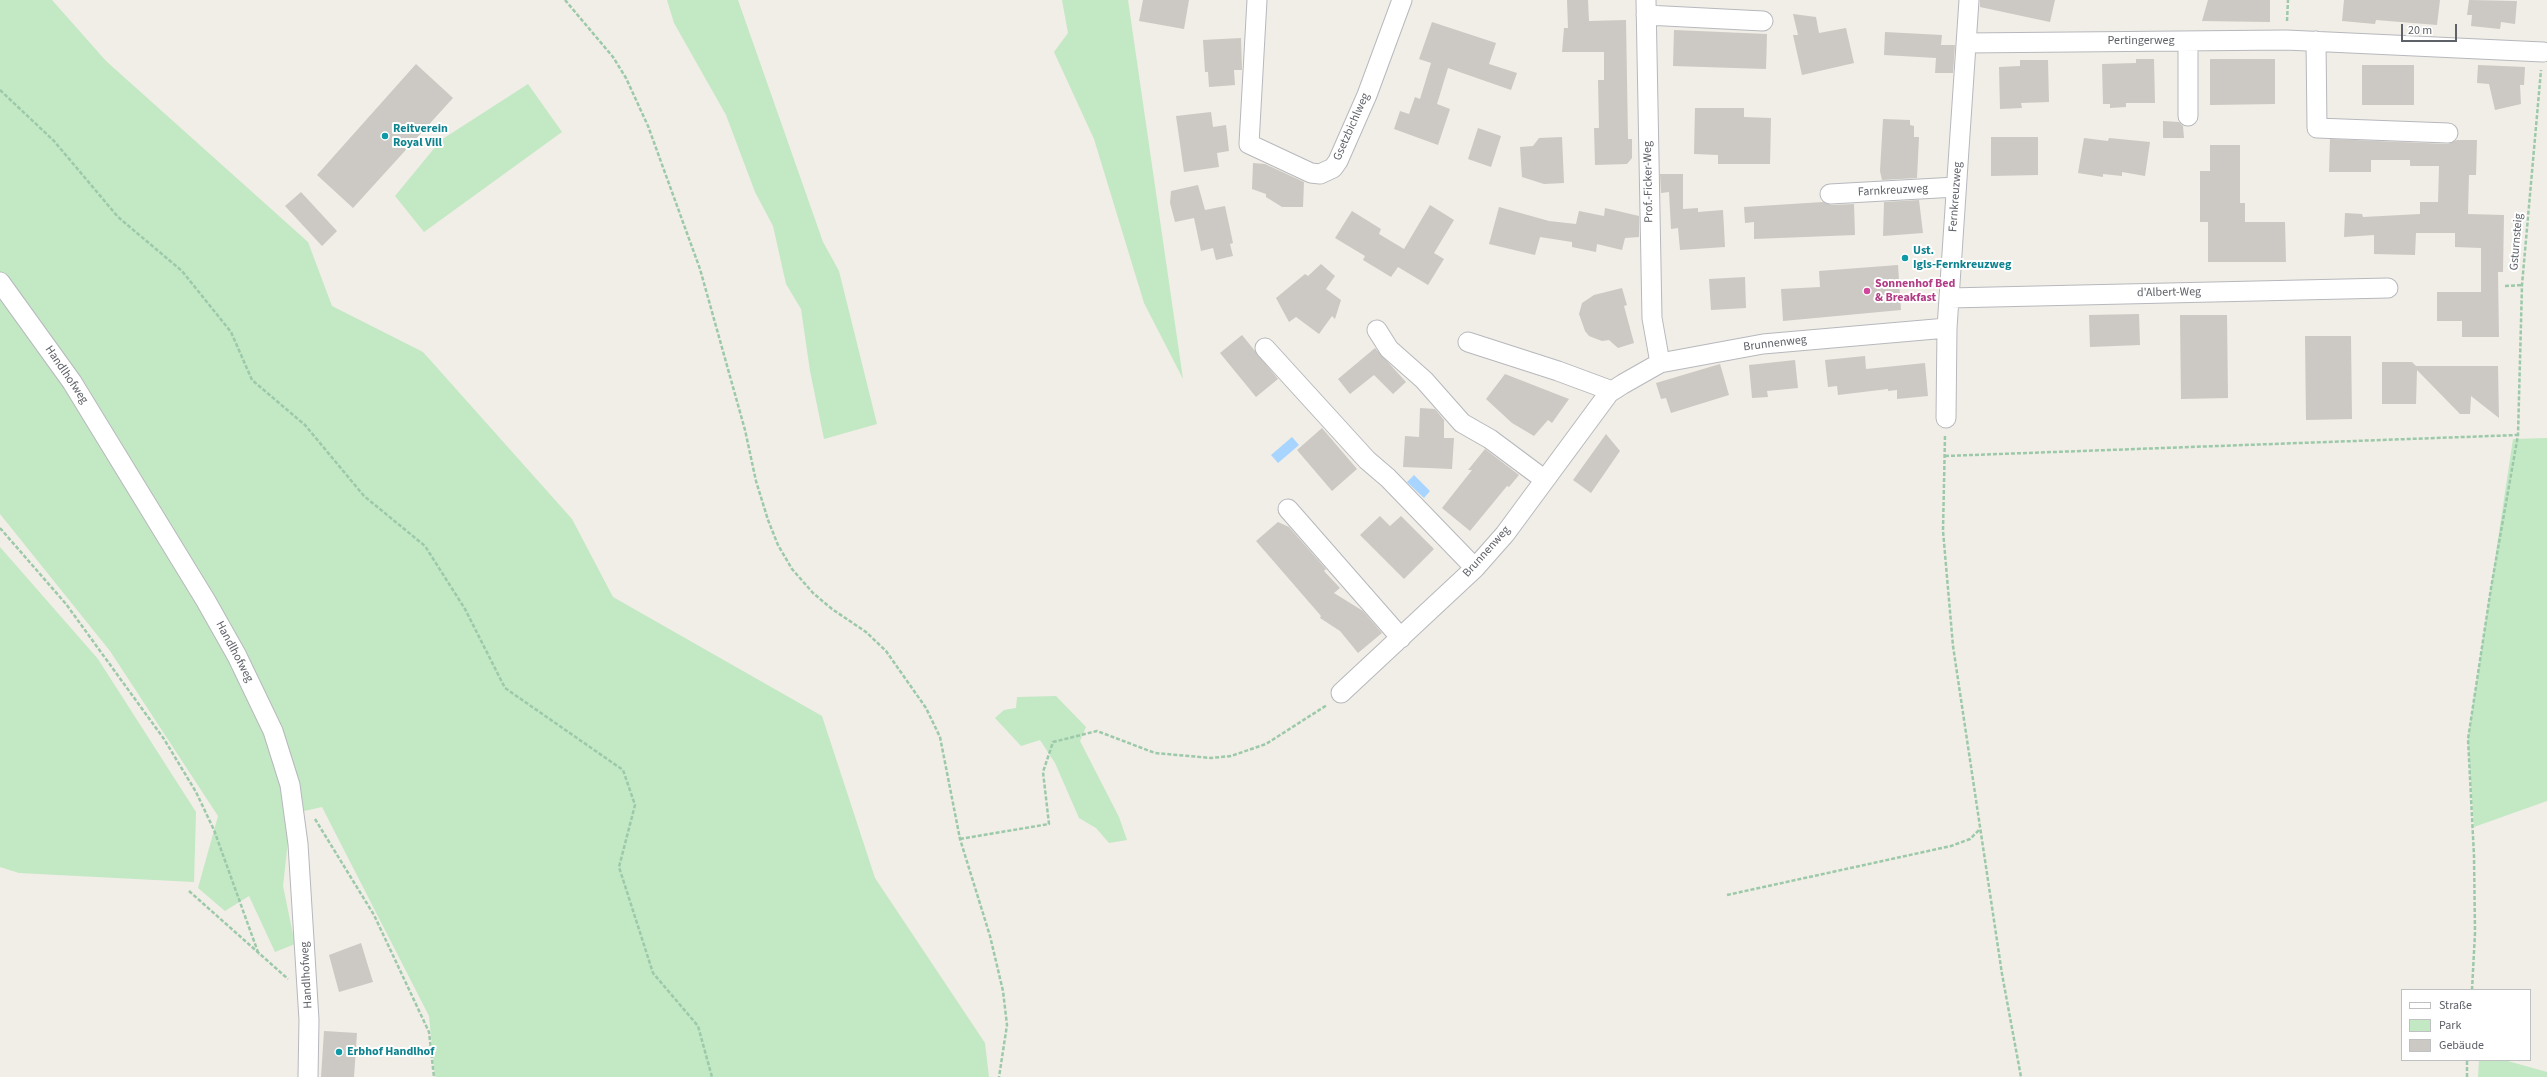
<!DOCTYPE html>
<meta charset="utf-8">
<style>
body{margin:0}
#map{position:relative;width:2547px;height:1077px;overflow:hidden;background:#f0eee6;font-family:"Source Sans 3",sans-serif}
canvas{display:block}
.legend{position:absolute;left:2401px;top:989px;width:130px;height:72px;box-sizing:border-box;background:#fff;border:1px solid #bfc0c2;margin:0;padding:5px 7px;list-style:none;font-size:12px;color:#5e6167}
.legend li{display:flex;align-items:center;gap:8px;height:20px}
.legend b{width:20px;border:1px solid #bfc0c2}
.scale{position:absolute;left:2401px;top:24px;width:56px;height:18px;box-sizing:border-box;border:2px solid #5e6167;border-top:0;padding-left:5px;font-size:12px;line-height:14px;white-space:nowrap;color:#5e6167;-webkit-text-stroke:3px #fff;paint-order:stroke}
</style>
<div id="map">
<canvas width="2547" height="1077"></canvas>
<ul class="legend">
<li><b style="height:5px;background:#fff"></b>Straße</li>
<li><b style="height:11px;background:#c3e8c4"></b>Park</li>
<li><b style="height:11px;background:#ccc8c3"></b>Gebäude</li>
</ul>
<div class="scale">20 m</div>
</div>
<script>
const g = document.querySelector('canvas').getContext('2d');
g.lineJoin = 'round';
function fill(path, color) { g.fillStyle = color; g.fill(path, 'evenodd'); }
const shape = rows => new Path2D(rows.map(r => 'M' + r).join(''));
function strokePath(path, color, width, dash) { g.strokeStyle = color; g.lineWidth = width; g.lineCap = dash ? 'butt' : 'round'; g.setLineDash(dash || []); g.stroke(path); }
function write(font, color, halo, rows, align = 'center') {
  g.font = font + ' "Source Sans 3",sans-serif'; g.lineWidth = 4; g.setLineDash([]); g.textBaseline = 'middle'; g.strokeStyle = halo; g.fillStyle = color; for (const [text, x, y, turn = 0] of rows) {
    g.save(); g.translate(x, y); g.rotate((+turn || 0) * Math.PI / 180); g.textAlign = isNaN(turn) ? turn : align; if (halo) g.strokeText(text, 0, 0); g.fillText(text, 0, 0); g.restore();
  }
}
fill(shape([
 [0,0,52,0,106,61,308,242,332,306,423,352,572,519,613,597,822,716,875,878,985,1043,989,1077,435,1077,429,1016,322,807,291,814,283,886,295,944,275,952,249,896,225,911,198,888,218,816,110,651,0,514],
 [667,0,738,0,823,242,839,271,877,424,824,439,810,371,801,309,786,284,773,226,755,192,726,115,674,23],
 [1062,0,1128,0,1183,379,1144,303,1094,139,1054,52,1068,33],
 [528,84,562,132,424,232,395,196,441,140],
 [2547,438,2547,801,2474,827,2468,739,2513,439],
 [0,547,98,659,196,812,194,882,19,873,0,867],
 [1056,696,1086,727,1080,741,1119,817,1127,840,1109,843,1096,828,1079,818,1055,763,1040,740,1021,746,995,718,1004,710,1016,708,1017,697],
 [2479,1060,2504,1060,2547,1072,2547,1077,2478,1077]
]), '#c3e8c4');
fill(shape([
 [1292,437,1299,445,1278,463,1271,455],
 [1414,475,1430,491,1424,498,1407,482]
]), '#a7d5ff');
fill(shape([
 [1143,0,1189,0,1184,29,1139,21],
 [1567,0,1588,0,1589,21,1626,20,1628,139,1632,139,1632,158,1627,164,1595,165,1594,128,1599,128,1598,80,1604,80,1604,52,1562,52,1564,28,1568,28],
 [1980,0,2055,0,2050,22,1980,7],
 [2208,0,2270,0,2270,22,2202,21],
 [2344,0,2440,0,2437,25,2376,20,2375,24,2342,21],
 [2469,0,2517,1,2515,24,2501,22,2500,29,2471,26,2472,15,2467,15],
 [1793,14,1816,17,1819,33,1846,28,1854,63,1802,75,1793,35,1798,35],
 [1432,22,1496,43,1489,64,1517,73,1511,90,1448,68,1437,104,1450,109,1438,145,1394,129,1400,111,1409,114,1415,97,1420,99,1431,63,1419,59],
 [1674,30,1767,34,1766,69,1673,66],
 [1885,32,1942,35,1941,45,1955,45,1953,73,1935,73,1936,58,1884,55],
 [1241,38,1242,70,1234,70,1235,85,1209,87,1208,72,1205,72,1203,40],
 [2136,59,2154,59,2155,103,2126,103,2126,107,2110,108,2110,104,2103,104,2102,64,2136,63],
 [2210,59,2275,59,2275,104,2210,105],
 [2020,60,2048,60,2049,102,2021,103,2022,108,2000,109,1999,67,2020,66],
 [416,64,453,98,353,208,317,175],
 [2362,65,2414,65,2414,105,2362,105],
 [2478,65,2525,67,2524,85,2520,85,2521,104,2495,110,2489,84,2477,83],
 [1695,108,1744,108,1744,117,1771,118,1770,164,1718,164,1718,155,1694,154],
 [1211,112,1213,127,1226,125,1229,151,1217,153,1219,167,1184,172,1176,116],
 [1883,119,1910,120,1910,125,1914,126,1914,137,1919,137,1917,178,1882,180,1880,171],
 [2163,121,2179,122,2183,126,2184,138,2163,138],
 [1478,128,1501,136,1491,167,1468,159],
 [1562,137,1564,183,1544,184,1522,177,1520,147,1533,146,1539,138],
 [1991,137,2038,137,2038,175,1991,176],
 [2084,138,2108,141,2109,138,2150,142,2145,176,2122,172,2122,176,2103,174,2103,177,2078,173],
 [2330,139,2448,144,2457,140,2477,140,2476,175,2469,175,2468,214,2504,215,2503,272,2498,272,2499,337,2462,337,2462,321,2437,321,2437,292,2481,292,2481,248,2455,247,2455,233,2416,233,2415,255,2374,254,2374,235,2344,237,2345,213,2362,214,2363,217,2420,214,2420,202,2438,202,2439,166,2410,166,2410,160,2371,160,2371,172,2329,172],
 [2210,145,2240,145,2240,203,2245,203,2245,222,2285,222,2286,262,2208,262,2208,222,2200,222,2200,171,2210,171],
 [1253,163,1265,164,1304,182,1303,207,1282,207,1266,197,1266,194,1252,189],
 [1660,174,1683,174,1683,209,1698,208,1698,212,1723,210,1725,247,1680,250,1678,228,1671,229,1669,192,1661,193],
 [1198,185,1205,210,1225,206,1233,243,1230,244,1233,256,1216,260,1213,248,1201,251,1194,218,1175,222,1170,203,1171,191],
 [301,192,337,231,322,246,285,206],
 [1919,200,1923,233,1883,236,1884,202],
 [1823,202,1831,205,1854,204,1855,235,1754,239,1754,222,1745,223,1744,207],
 [1430,205,1454,220,1434,253,1444,259,1428,285,1398,267,1391,277,1363,260,1365,256,1335,238,1352,211,1381,229,1379,234,1404,249],
 [1499,207,1549,221,1576,224,1579,211,1604,216,1605,208,1639,216,1639,237,1625,238,1622,250,1597,244,1596,252,1572,247,1572,242,1540,237,1535,255,1489,244],
 [1321,264,1335,276,1326,289,1341,300,1335,319,1332,316,1319,334,1296,317,1289,322,1276,298,1305,274,1308,276],
 [1898,265,1901,310,1783,321,1781,289,1820,287,1819,271],
 [1745,277,1746,308,1711,310,1709,279],
 [1622,288,1627,305,1624,306,1634,343,1618,348,1609,340,1602,341,1589,336,1585,331,1579,314,1582,303,1594,295],
 [2139,314,2140,345,2090,347,2089,315],
 [2180,315,2227,315,2228,398,2181,399],
 [1242,335,1278,379,1256,397,1220,353],
 [2305,336,2351,336,2352,419,2306,420],
 [1375,348,1406,382,1393,394,1374,375,1350,394,1338,379],
 [1865,356,1866,369,1925,363,1928,396,1897,399,1897,390,1888,391,1888,389,1838,395,1837,386,1828,387,1825,360],
 [1795,360,1798,388,1767,391,1768,397,1752,398,1749,365],
 [2382,362,2412,362,2416,366,2498,366,2499,418,2471,396,2470,414,2460,414,2417,370,2416,404,2382,404],
 [1720,364,1729,395,1671,413,1666,398,1661,399,1656,383],
 [1505,374,1569,399,1552,423,1548,420,1534,436,1512,423,1486,399],
 [1420,408,1435,409,1444,420,1444,438,1454,438,1452,469,1403,467,1405,436,1419,437],
 [1322,428,1357,469,1332,491,1297,450],
 [1606,434,1620,451,1591,493,1573,480],
 [1485,449,1519,475,1509,487,1507,486,1470,531,1442,508,1472,470,1468,470],
 [1380,516,1390,526,1401,516,1434,549,1404,579,1360,535],
 [1278,522,1289,527,1326,569,1324,571,1340,588,1334,593,1363,611,1382,633,1358,653,1340,631,1320,618,1321,616,1256,541],
 [361,943,373,982,339,992,329,955],
 [324,1031,357,1033,354,1077,321,1077]
]), '#ccc8c3');
const minor = shape([
 [1257,0,1249,144,1311,173,1320,174,1333,168,1338,161,1367,95,1402,0],
 [1646,0,1652,318,1660,363],
 [1646,15,1763,21],
 [2188,41,2188,116],
 [2316,41,2317,128,2448,133],
 [1966,43,2286,40,2543,52],
 [1830,194,1956,187],
 [0,282,72,382,206,601,237,656,273,731,290,785,298,844,309,1020,308,1077],
 [1949,298,2388,288],
 [1377,330,1389,349,1424,380,1462,423,1490,439,1545,480],
 [1468,342,1558,371,1612,391],
 [1265,348,1367,460,1388,478,1475,568],
 [1946,418,1947,328,1969,0],
 [1288,509,1401,638],
 [1341,693,1475,568,1505,534,1609,393,1623,384,1660,363,1763,344,1947,328]
]);
strokePath(minor, '#b7b8bd', 21);
strokePath(shape([
 [565,0,613,57,626,78,648,126,700,269,745,430,756,481,768,520,778,545,792,569,813,593,832,609,866,632,886,651,926,708,940,737,960,839,990,936,1003,991,1007,1025,999,1077],
 [2287,21,2288,0],
 [0,90,54,141,118,217,182,271,231,332,252,380,305,425,364,496,425,546,465,609,505,688,623,770,635,805,619,867,653,973,698,1026,712,1077],
 [2505,286,2522,285],
 [1945,436,1943,531,1953,646,2002,974,2021,1077],
 [1945,456,2518,435],
 [0,528,66,604,164,739,196,792,214,830,259,955],
 [315,819,374,915,429,1032,434,1077],
 [960,839,1049,824,1043,772,1053,742,1097,731,1155,753,1211,758,1231,756,1266,744,1327,705],
 [189,891,288,979],
 [1727,895,1951,846,1970,839,1980,829],
 [2472,990,2475,933,2474,856,2468,739,2491,588,2518,435,2522,285,2541,70],
 [2467,1077,2467,1060]
]), '#9cc9aa', 2.5, [4, 2]);
strokePath(minor, '#fff', 19);
for (const [x, y, r, color] of [
 [385,136,4,"#0f9aa8"],
 [1905,258,4,"#0f9aa8"],
 [1867,291,4,"#d1479c"],
 [339,1052,4,"#0f9aa8"]
]) { const dot = new Path2D(); dot.arc(x, y, r, 0, 2 * Math.PI); g.fillStyle = color; g.fill(dot); strokePath(dot, '#fff', 1.5); }
write('12px', '#5e6167', '#fff', [
 ["Pertingerweg",2141,41],
 ["Gsetzbichlweg",1352,127,-66],
 ["Prof.-Ficker-Weg",1649,182,-91],
 ["Farnkreuzweg",1893,191,-3],
 ["Fernkreuzweg",1956,197,-86],
 ["Gsturnsteig",2517,242,-85],
 ["d'Albert-Weg",2169,293,-1],
 ["Brunnenweg",1775,344,-7],
 ["Handlhofweg",66,375,56],
 ["Brunnenweg",1487,552,-48],
 ["Handlhofweg",234,652,62],
 ["Handlhofweg",307,975,-93]
]);
write('bold 12px', '#0d838f', '#fff', [
 ["Reitverein",393,129],
 ["Royal Vill",393,143],
 ["Ust.",1913,251],
 ["Igls-Fernkreuzweg",1913,265],
 ["Erbhof Handlhof",347,1052]
], 'left');
write('bold 12px', '#b23c85', '#fff', [
 ["Sonnenhof Bed",1875,284],
 ["& Breakfast",1875,298]
], 'left');
</script>
